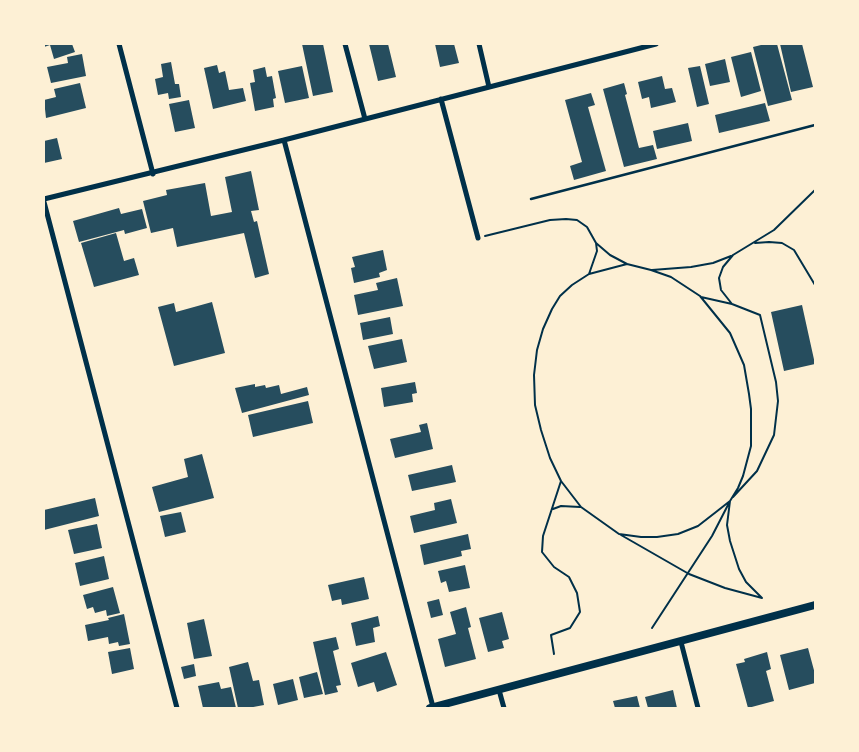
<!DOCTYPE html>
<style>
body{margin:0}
#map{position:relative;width:859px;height:752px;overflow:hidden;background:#fdf0d5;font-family:Jost,sans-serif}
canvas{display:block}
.frame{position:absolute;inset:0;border:45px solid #fdf0d5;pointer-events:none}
</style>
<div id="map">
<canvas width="859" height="752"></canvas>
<div class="frame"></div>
</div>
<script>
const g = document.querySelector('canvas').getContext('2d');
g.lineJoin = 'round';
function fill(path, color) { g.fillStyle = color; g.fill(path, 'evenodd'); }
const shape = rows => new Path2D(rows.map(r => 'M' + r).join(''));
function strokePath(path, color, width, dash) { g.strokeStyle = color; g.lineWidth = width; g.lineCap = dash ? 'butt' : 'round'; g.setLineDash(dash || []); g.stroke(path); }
fill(shape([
 [44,44,72,44,75,52,54,59,50,45,44,47],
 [302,44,323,44,333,92,313,96],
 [369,44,388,44,396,77,378,81],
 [435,44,454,44,459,63,440,67],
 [765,44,777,44,792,100,768,106,753,47],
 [780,44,802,44,813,87,791,92],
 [751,52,761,91,741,97,731,57],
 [82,54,86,76,51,83,47,67,68,63,67,57],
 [725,59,730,82,710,86,705,64],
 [171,62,175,84,179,84,181,97,169,99,168,93,158,95,155,79,163,77,161,64],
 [217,65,219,73,225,71,229,90,243,88,246,101,213,109,204,68],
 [302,66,309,98,285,103,278,71],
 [700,66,709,104,697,107,688,68],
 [265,67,267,77,272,76,276,98,273,99,274,107,255,111,250,83,255,82,253,70],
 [662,76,665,89,672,88,676,102,651,108,649,97,642,99,638,82],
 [80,83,86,108,46,118,44,100,56,97,54,89],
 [624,83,627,94,625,95,639,148,653,145,657,159,624,167,603,89],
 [591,93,595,105,588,107,606,171,574,180,570,166,582,162,565,100],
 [189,100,195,128,175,132,169,104],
 [765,103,770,121,719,133,715,115],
 [688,123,692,141,657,149,653,131],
 [57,138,62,159,44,163,44,141],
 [251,171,259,210,251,211,254,222,257,221,269,274,255,278,244,233,177,247,173,228,151,233,143,201,167,195,166,190,205,183,211,216,232,212,225,177],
 [119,208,121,214,142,209,147,228,125,234,124,230,79,242,73,221],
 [116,233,124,261,134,258,139,275,94,287,81,243],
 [383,250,387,270,379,273,380,277,354,283,351,268,355,267,352,257],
 [397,278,403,306,358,315,354,295,378,290,376,283],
 [212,302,225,353,174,366,158,307,174,303,176,312],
 [802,305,815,364,784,371,771,312],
 [390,317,393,334,363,340,360,323],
 [402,339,407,362,374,369,368,346],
 [415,382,417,393,412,394,413,402,384,407,381,388],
 [255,384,255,387,265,385,266,388,279,385,281,394,307,387,309,395,242,413,235,388],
 [308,401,313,423,253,437,248,415],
 [427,423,433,449,395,458,390,439,421,432,419,425],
 [202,454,214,498,159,512,152,487,188,477,184,459],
 [452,465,456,482,412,491,408,475],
 [95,498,99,516,44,530,44,510],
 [451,499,457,523,414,533,410,516,435,510,434,503],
 [181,512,186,532,165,537,160,516],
 [97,524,102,548,74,554,68,530],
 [468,534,471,549,461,551,462,556,424,565,420,545],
 [104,556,109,579,80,586,75,563],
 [465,565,470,588,449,592,446,581,441,583,438,571],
 [364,577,369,599,342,605,341,599,332,601,328,585],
 [113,587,120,613,107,616,106,610,95,613,93,607,87,609,83,595],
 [439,599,443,615,431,618,427,602],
 [466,607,471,627,468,628,476,659,445,667,438,639,456,634,450,612],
 [502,612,509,639,502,641,504,648,488,652,479,618],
 [124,614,130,644,119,646,118,642,109,644,108,637,88,641,85,625,109,620,108,618],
 [378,616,380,626,373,628,375,642,356,646,351,623],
 [204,619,212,656,194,659,187,623],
 [336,637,339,649,333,651,341,685,336,686,338,692,325,695,313,642],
 [130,648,134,669,112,674,108,652],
 [808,648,815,674,815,683,789,690,780,655],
 [386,652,397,685,377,692,374,682,358,687,351,663],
 [767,652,771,669,766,671,774,701,748,708,736,664,745,662,744,659],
 [248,662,253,681,259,680,264,705,248,708,238,708,229,667],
 [194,664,196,676,184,679,181,667],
 [317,672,323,694,304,698,299,677],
 [293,679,298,700,278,705,273,684],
 [219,682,221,689,231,687,236,708,203,708,198,686],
 [673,690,677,708,648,708,645,697],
 [637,696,640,708,615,708,613,701]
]), '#264d5e');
strokePath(shape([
 [485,236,550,220,566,219,577,220,587,227,596,243,597,251,589,274],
 [596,243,610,255,627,264],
 [755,243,769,242,782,243,794,250,815,285],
 [627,264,651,270,671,277,700,296,730,333,744,365,749,394,751,409,751,446,743,476,738,488,730,501,716,512,698,526,678,534,657,537,641,537,619,534,581,507,561,481,550,458,541,430,535,405,534,375,537,350,543,329,552,309,560,296,572,285,589,274,627,264],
 [652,270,691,267,713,263,731,256],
 [701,297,732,304,760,315,776,382,778,401,774,435,757,471,733,497],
 [732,304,721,290,719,278,723,267,733,255,774,230,815,190],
 [553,509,561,506,580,507],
 [621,535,689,574,725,588,762,598,746,582,739,569,730,541,727,525,730,501],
 [652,628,712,536,729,503],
 [554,654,551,635,570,628,580,612,577,593,569,577,554,567,542,552,543,536,561,481]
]), '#003049', 2);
strokePath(shape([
 [531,199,815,125]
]), '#003049', 2.5);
strokePath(shape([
 [119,44,153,174],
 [345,44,365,119],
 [479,44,489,87],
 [441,99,478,238],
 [284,140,433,707],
 [44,199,284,140,656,44],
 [44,202,177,708],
 [681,642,698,708],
 [499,690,504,708]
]), '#003049', 5);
strokePath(shape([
 [430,708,815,605]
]), '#003049', 8);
</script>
